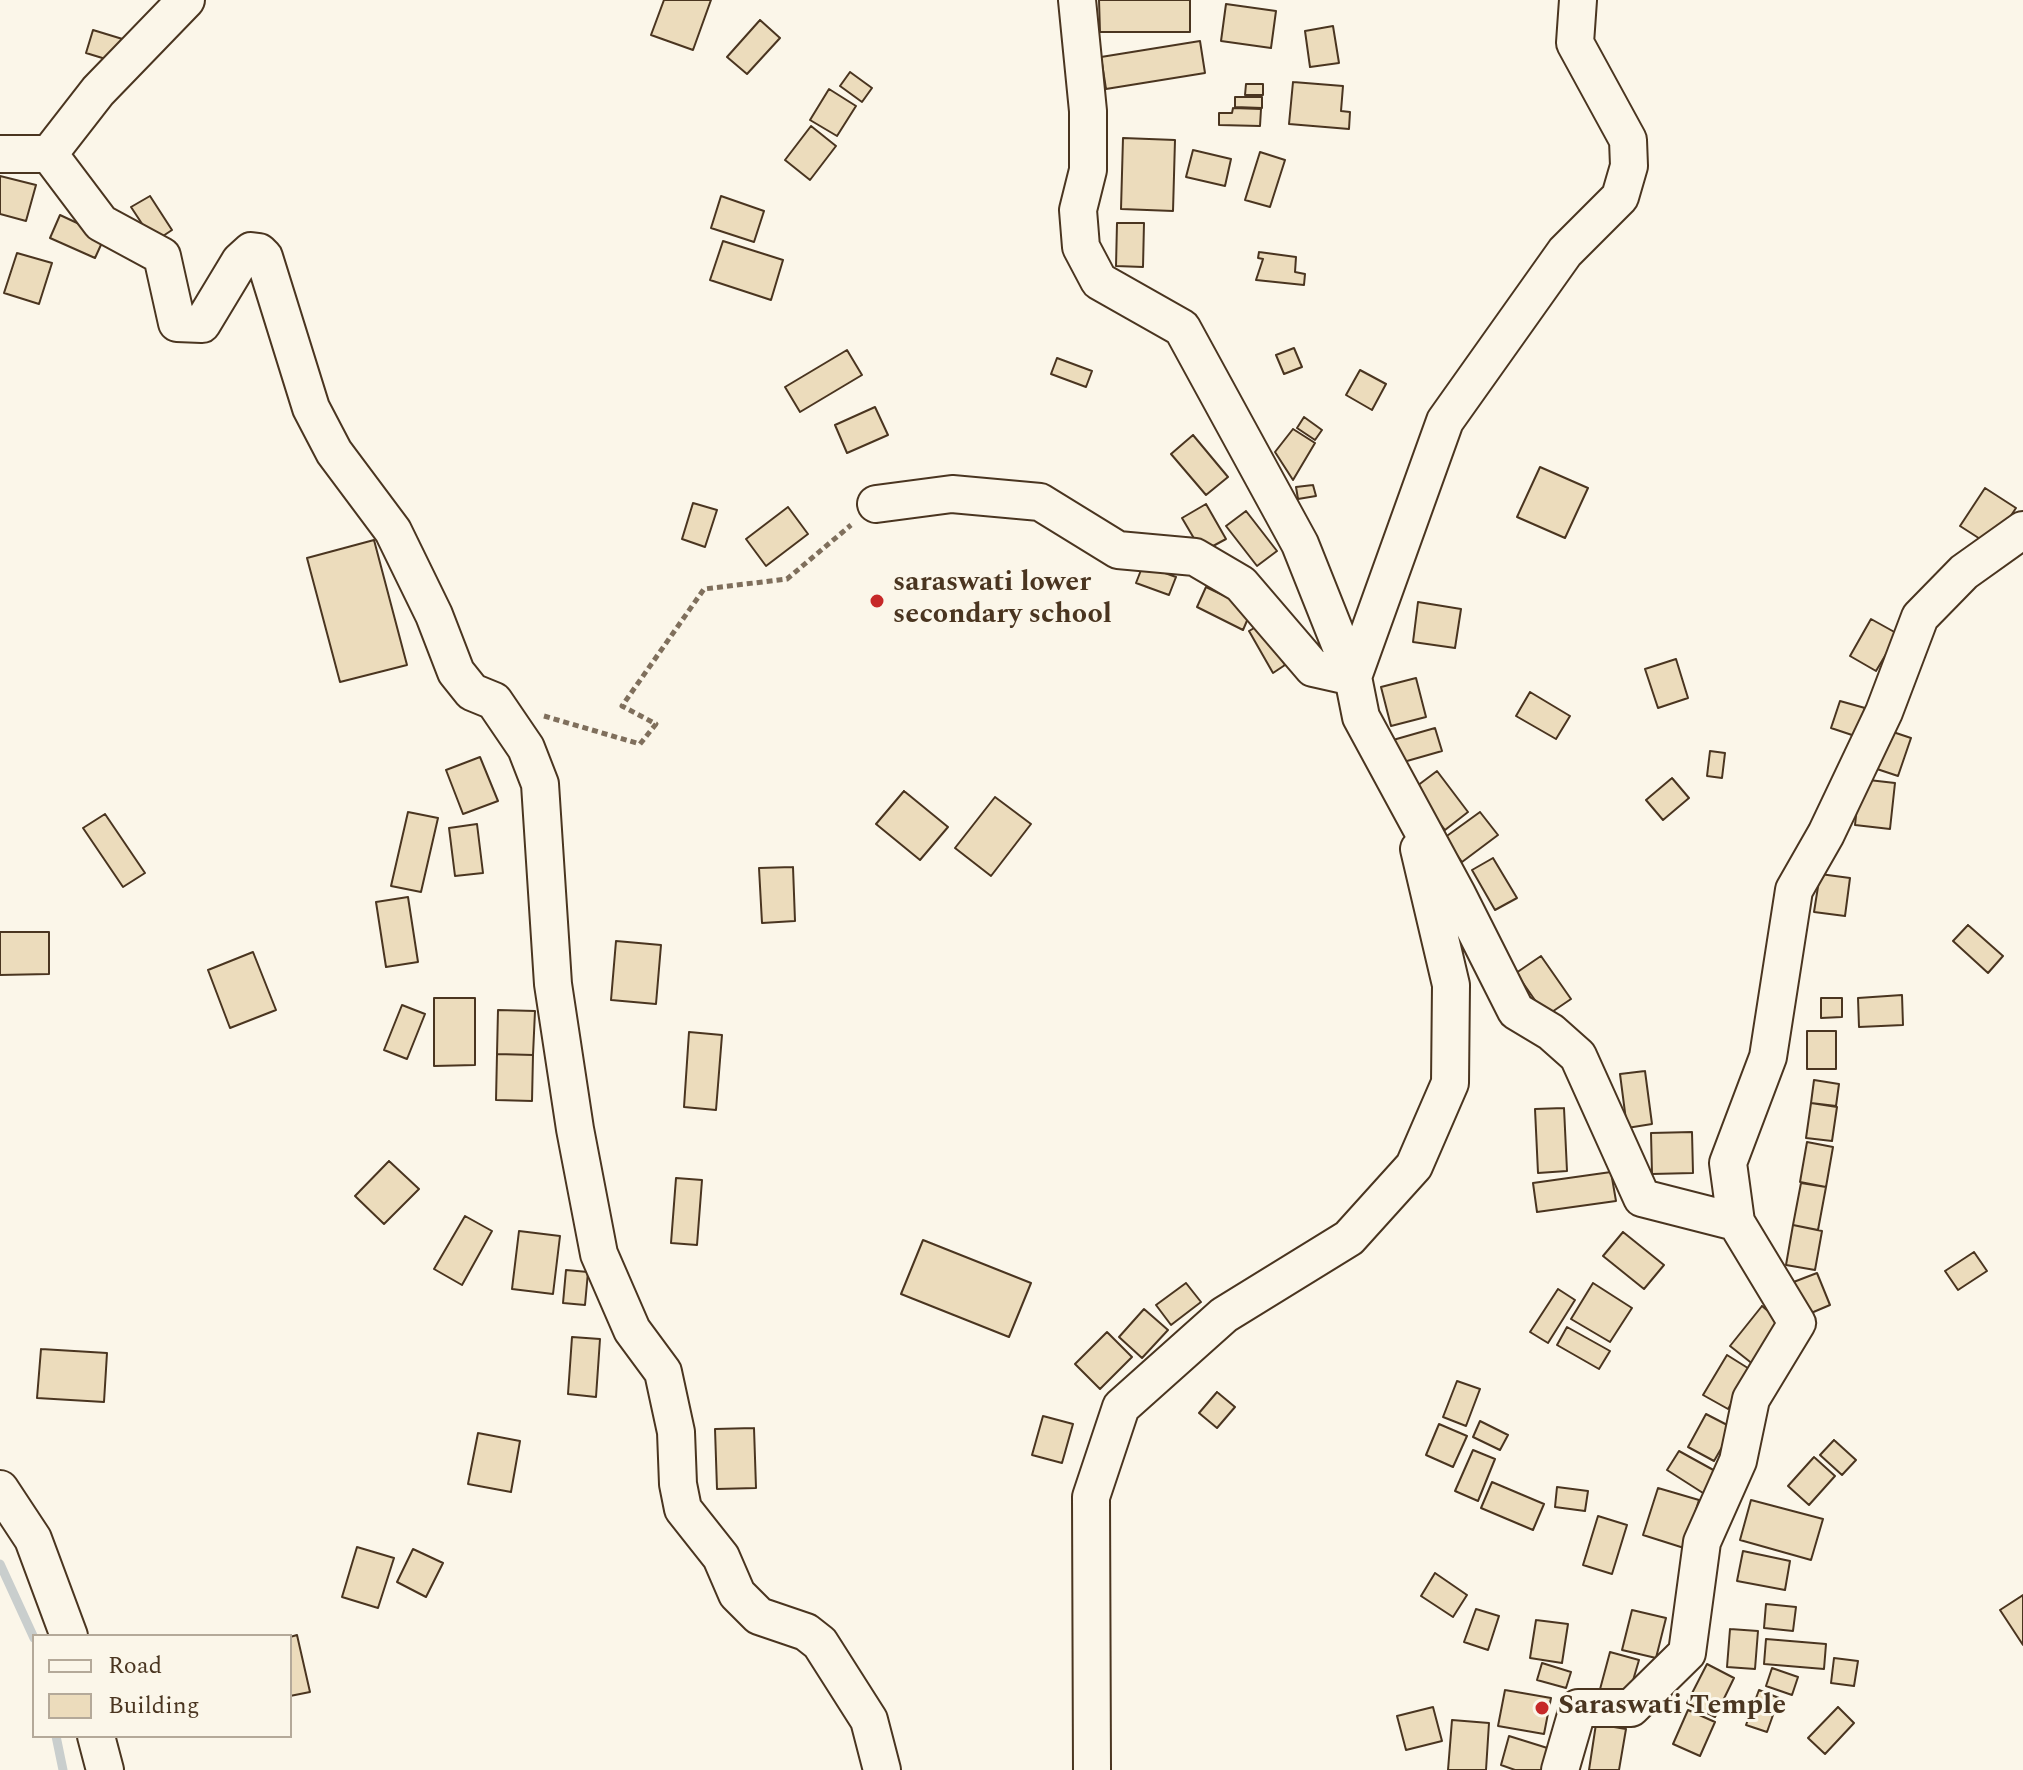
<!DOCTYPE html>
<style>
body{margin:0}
#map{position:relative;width:2023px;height:1770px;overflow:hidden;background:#fbf6e9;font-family:Spectral,serif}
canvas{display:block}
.legend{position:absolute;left:32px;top:1634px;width:260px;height:104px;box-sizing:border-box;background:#fbf6e9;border:2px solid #b4a999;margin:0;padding:10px 14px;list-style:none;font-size:24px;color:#4a3520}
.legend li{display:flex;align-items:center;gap:16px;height:40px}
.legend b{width:40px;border:2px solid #b4a999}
</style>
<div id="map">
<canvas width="2023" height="1770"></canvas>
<ul class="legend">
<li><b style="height:10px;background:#fbf6e9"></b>Road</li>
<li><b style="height:22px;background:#ecdcbc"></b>Building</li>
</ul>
</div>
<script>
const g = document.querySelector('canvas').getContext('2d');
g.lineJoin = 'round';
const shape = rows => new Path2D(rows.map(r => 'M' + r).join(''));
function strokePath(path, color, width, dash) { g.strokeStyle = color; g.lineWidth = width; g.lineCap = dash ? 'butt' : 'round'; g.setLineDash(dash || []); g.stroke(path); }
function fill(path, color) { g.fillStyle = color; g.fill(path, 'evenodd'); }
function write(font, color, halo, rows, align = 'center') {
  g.font = font + ' Spectral,serif'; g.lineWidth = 6; g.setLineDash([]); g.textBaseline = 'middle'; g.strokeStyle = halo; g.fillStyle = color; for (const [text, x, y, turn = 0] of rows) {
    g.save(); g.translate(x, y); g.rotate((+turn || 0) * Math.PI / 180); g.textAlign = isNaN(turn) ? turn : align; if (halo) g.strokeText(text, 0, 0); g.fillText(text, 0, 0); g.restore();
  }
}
strokePath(shape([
 [0,1564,34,1638],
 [56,1736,63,1770]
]), '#c9cecd', 9);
const building = shape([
 [664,0,711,0,693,50,651,35,664,0],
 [1099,0,1190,0,1190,32,1100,32,1099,0],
 [1226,4,1276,11,1271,48,1221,41,1226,4],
 [760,20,780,38,747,74,727,57,760,20],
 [1333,26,1339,63,1310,67,1305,31,1333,26],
 [93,30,129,41,122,64,86,53,93,30],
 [1200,41,1205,73,1106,89,1101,57,1200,41],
 [850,72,872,88,862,102,840,86,850,72],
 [1293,82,1343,86,1341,111,1350,112,1349,129,1289,124,1293,82],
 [1246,84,1263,84,1263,95,1245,95,1246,84],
 [829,89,856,106,837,136,810,120,829,89],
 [1235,97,1262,97,1262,108,1235,107,1235,97],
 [1233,108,1261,109,1260,126,1219,125,1219,113,1232,113,1233,108],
 [811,126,836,146,810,180,785,160,811,126],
 [1123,138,1175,140,1173,211,1121,209,1123,138],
 [1193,150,1231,159,1225,186,1186,177,1193,150],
 [1260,152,1285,160,1270,207,1245,200,1260,152],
 [0,176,36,185,26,221,0,214,0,176],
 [150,196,172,230,154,242,131,207,150,196],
 [721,196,764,211,754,242,711,228,721,196],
 [60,215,105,236,95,258,50,238,60,215],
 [1117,223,1144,223,1143,267,1116,266,1117,223],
 [723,241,783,260,771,300,710,280,723,241],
 [1259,252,1296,257,1295,272,1305,274,1304,285,1256,280,1263,259,1258,258,1259,252],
 [17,253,52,263,39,304,4,293,17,253],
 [1294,348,1302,367,1284,374,1276,355,1294,348],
 [847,350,862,375,800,412,785,387,847,350],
 [1057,358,1092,371,1086,387,1051,374,1057,358],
 [1360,370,1386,384,1372,410,1346,395,1360,370],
 [875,407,888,435,847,453,835,425,875,407],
 [1304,417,1322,430,1315,440,1297,428,1304,417],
 [1293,429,1315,443,1293,480,1275,452,1293,429],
 [1193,435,1228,477,1206,495,1171,454,1193,435],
 [1540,467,1588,488,1565,538,1517,517,1540,467],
 [1313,485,1316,496,1298,499,1296,487,1313,485],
 [1985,488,2016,508,1991,546,1960,526,1985,488],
 [693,503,717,510,705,547,682,539,693,503],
 [1206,504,1226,539,1202,552,1182,518,1206,504],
 [788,507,808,534,766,566,746,539,788,507],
 [1246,511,1277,551,1257,566,1226,526,1246,511],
 [374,540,407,665,340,682,307,558,374,540],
 [1143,565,1176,577,1169,595,1136,583,1143,565],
 [1206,587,1252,609,1243,630,1197,607,1206,587],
 [1418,602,1461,609,1455,648,1413,642,1418,602],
 [1871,619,1898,634,1876,671,1850,656,1871,619],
 [1261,624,1285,665,1273,673,1249,631,1261,624],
 [1676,659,1688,698,1658,708,1645,669,1676,659],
 [1416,678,1426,717,1391,726,1381,687,1416,678],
 [1530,692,1570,716,1556,739,1516,716,1530,692],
 [1840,701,1865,708,1855,736,1831,728,1840,701],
 [1435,728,1442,751,1400,763,1393,740,1435,728],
 [1887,730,1911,738,1898,776,1874,768,1887,730],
 [1710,751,1725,753,1722,778,1707,776,1710,751],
 [480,757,498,801,463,814,446,770,480,757],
 [1437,771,1468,812,1445,830,1413,789,1437,771],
 [1672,778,1689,798,1663,820,1646,800,1672,778],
 [1860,779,1895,783,1890,829,1855,825,1860,779],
 [904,791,948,827,920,860,876,824,904,791],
 [995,797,1031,824,991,876,955,848,995,797],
 [408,812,438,818,421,892,391,886,408,812],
 [1480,812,1498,835,1462,862,1444,838,1480,812],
 [105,814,145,873,123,887,83,828,105,814],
 [477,824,483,873,455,876,449,828,477,824],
 [1493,858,1517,898,1495,910,1472,870,1493,858],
 [793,867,795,921,762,923,759,868,793,867],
 [1820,874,1850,878,1845,916,1814,912,1820,874],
 [408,897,418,962,386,967,376,902,408,897],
 [1968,925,2003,956,1988,973,1953,941,1968,925],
 [0,932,49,932,49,974,0,975,0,932],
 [616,941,661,945,656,1004,611,1000,616,941],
 [253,952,276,1010,230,1028,208,970,253,952],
 [1541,956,1571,999,1546,1016,1516,973,1541,956],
 [1902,995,1903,1025,1859,1027,1858,998,1902,995],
 [434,998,475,998,475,1065,434,1066,434,998],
 [1821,998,1842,998,1842,1017,1821,1018,1821,998],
 [402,1005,425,1014,407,1059,384,1050,402,1005],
 [498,1010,535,1011,533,1055,497,1054,498,1010],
 [1807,1031,1836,1031,1836,1069,1807,1069,1807,1031],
 [689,1032,722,1035,716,1110,684,1107,689,1032],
 [497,1054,533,1055,532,1101,496,1100,497,1054],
 [1645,1071,1652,1124,1627,1128,1620,1074,1645,1071],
 [1814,1080,1839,1084,1836,1106,1811,1103,1814,1080],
 [1811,1103,1837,1107,1832,1141,1806,1138,1811,1103],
 [1564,1108,1567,1171,1538,1173,1535,1109,1564,1108],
 [1692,1132,1693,1173,1652,1174,1651,1133,1692,1132],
 [1807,1142,1833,1147,1826,1187,1800,1182,1807,1142],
 [389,1161,419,1189,384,1224,355,1196,389,1161],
 [1611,1172,1616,1201,1537,1212,1533,1183,1611,1172],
 [676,1178,702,1180,697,1245,671,1243,676,1178],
 [1801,1183,1826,1187,1818,1230,1793,1225,1801,1183],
 [465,1216,492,1231,462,1285,434,1269,465,1216],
 [1793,1225,1822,1231,1815,1270,1786,1265,1793,1225],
 [519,1231,560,1236,553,1294,512,1289,519,1231],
 [1623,1232,1664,1265,1644,1289,1603,1256,1623,1232],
 [923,1240,1031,1283,1009,1337,901,1294,923,1240],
 [1974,1252,1987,1271,1958,1290,1945,1271,1974,1252],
 [566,1270,588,1272,585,1305,563,1303,566,1270],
 [1817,1273,1830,1305,1804,1316,1791,1283,1817,1273],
 [1186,1283,1201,1302,1171,1325,1156,1305,1186,1283],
 [1593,1283,1632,1308,1610,1342,1571,1319,1593,1283],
 [1558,1289,1575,1300,1548,1343,1530,1332,1558,1289],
 [1762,1306,1786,1326,1754,1365,1730,1346,1762,1306],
 [1144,1309,1168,1330,1142,1358,1119,1337,1144,1309],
 [1567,1327,1610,1351,1599,1369,1557,1345,1567,1327],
 [1107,1332,1132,1357,1100,1389,1075,1364,1107,1332],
 [572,1337,600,1339,596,1397,568,1394,572,1337],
 [41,1349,107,1353,104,1402,37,1398,41,1349],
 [1727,1355,1751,1370,1728,1409,1703,1395,1727,1355],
 [1457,1381,1480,1389,1466,1426,1443,1417,1457,1381],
 [1217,1392,1235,1407,1217,1428,1199,1413,1217,1392],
 [1706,1414,1733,1428,1714,1461,1688,1447,1706,1414],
 [1043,1416,1073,1424,1062,1463,1032,1455,1043,1416],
 [1480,1421,1508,1435,1500,1450,1473,1437,1480,1421],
 [1439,1424,1467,1436,1453,1467,1426,1455,1439,1424],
 [754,1428,756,1488,717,1489,715,1429,754,1428],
 [478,1433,520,1441,511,1492,468,1484,478,1433],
 [1834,1440,1856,1460,1842,1475,1820,1455,1834,1440],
 [1473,1450,1495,1459,1478,1501,1455,1491,1473,1450],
 [1679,1451,1717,1472,1703,1493,1667,1470,1679,1451],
 [1814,1457,1835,1476,1809,1505,1788,1486,1814,1457],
 [1492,1482,1544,1504,1533,1530,1481,1508,1492,1482],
 [1557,1487,1588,1491,1585,1511,1555,1507,1557,1487],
 [1658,1488,1699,1500,1684,1548,1643,1535,1658,1488],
 [1751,1500,1823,1519,1811,1560,1740,1540,1751,1500],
 [1598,1516,1627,1525,1612,1574,1583,1565,1598,1516],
 [357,1547,394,1558,378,1608,342,1597,357,1547],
 [413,1549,443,1563,426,1597,397,1582,413,1549],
 [1743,1551,1790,1561,1785,1590,1737,1581,1743,1551],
 [1435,1573,1467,1595,1453,1617,1421,1596,1435,1573],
 [2023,1595,2023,1645,2000,1610,2023,1595],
 [1766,1604,1796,1607,1793,1631,1764,1628,1766,1604],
 [1476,1609,1499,1616,1488,1650,1464,1642,1476,1609],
 [1632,1610,1666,1618,1656,1658,1622,1650,1632,1610],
 [1536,1620,1568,1624,1562,1663,1530,1658,1536,1620],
 [1730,1629,1758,1631,1755,1669,1727,1667,1730,1629],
 [297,1635,310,1692,290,1696,290,1637,297,1635],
 [1766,1639,1826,1644,1824,1669,1764,1664,1766,1639],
 [1610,1652,1639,1660,1627,1701,1599,1693,1610,1652],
 [1834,1658,1858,1661,1854,1686,1831,1683,1834,1658],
 [1542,1663,1571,1672,1566,1688,1537,1680,1542,1663],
 [1707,1664,1734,1678,1715,1717,1687,1703,1707,1664],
 [1772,1668,1798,1677,1792,1695,1766,1686,1772,1668],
 [1505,1690,1551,1698,1544,1734,1498,1726,1505,1690],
 [1759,1690,1779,1698,1767,1732,1746,1725,1759,1690],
 [1433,1707,1442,1741,1406,1750,1397,1716,1433,1707],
 [1838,1707,1854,1723,1825,1754,1808,1738,1838,1707],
 [1688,1710,1715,1722,1700,1756,1673,1744,1688,1710],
 [1452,1720,1489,1723,1486,1770,1448,1770,1452,1720],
 [1596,1724,1626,1729,1619,1770,1589,1770,1596,1724],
 [1509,1736,1557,1751,1552,1770,1515,1770,1501,1765,1509,1736]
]);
fill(building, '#ecdcbc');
strokePath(building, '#4a3520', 2);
const minor = shape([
 [1077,0,1088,111,1088,170,1078,210,1081,247,1099,281,1182,328,1300,544,1353,677,1361,717,1457,894,1516,1011,1551,1032,1578,1056,1642,1198,1736,1222],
 [0,154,49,154],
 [49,154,101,223,162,256,177,323,202,324,240,261,251,251,259,252,264,257,311,408,334,452,393,531,434,615,456,672,472,692,494,701,526,748,540,784,553,984,575,1129,599,1254,632,1330,663,1372,676,1432,678,1484,683,1509,721,1557,737,1594,759,1616,806,1632,820,1643,869,1720,882,1770],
 [49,154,98,91,186,0],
 [876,504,952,494,1040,502,1118,550,1195,557,1241,584,1313,668,1353,677,1445,421,1565,252,1620,197,1629,166,1628,140,1575,43,1578,0],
 [0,1489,33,1539,69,1636],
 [96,1736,105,1770],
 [1092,1770,1091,1497,1121,1407,1224,1315,1349,1238,1414,1166,1450,1083,1451,985,1419,849],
 [1560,1770,1578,1708,1631,1708,1687,1653,1702,1542,1738,1461,1751,1399,1797,1323,1736,1222,1728,1163,1768,1057,1794,890,1826,834,1884,712,1920,617,1964,572,2023,530]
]);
strokePath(minor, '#4a3520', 40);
strokePath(shape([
 [544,716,640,744,656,724,622,706,704,589,787,579,851,525]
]), '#7f6f5c', 5, [6, 4]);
strokePath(minor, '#fbf6e9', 36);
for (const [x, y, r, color] of [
 [877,601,8,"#c62828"],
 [1542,1708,8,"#c62828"]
]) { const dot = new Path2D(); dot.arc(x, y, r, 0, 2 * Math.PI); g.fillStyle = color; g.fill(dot); strokePath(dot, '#fbf6e9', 3); }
write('bold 28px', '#4a3520', '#fbf6e9', [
 ["saraswati lower",893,585],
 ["secondary school",893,617],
 ["Saraswati Temple",1558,1708]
], 'left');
</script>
